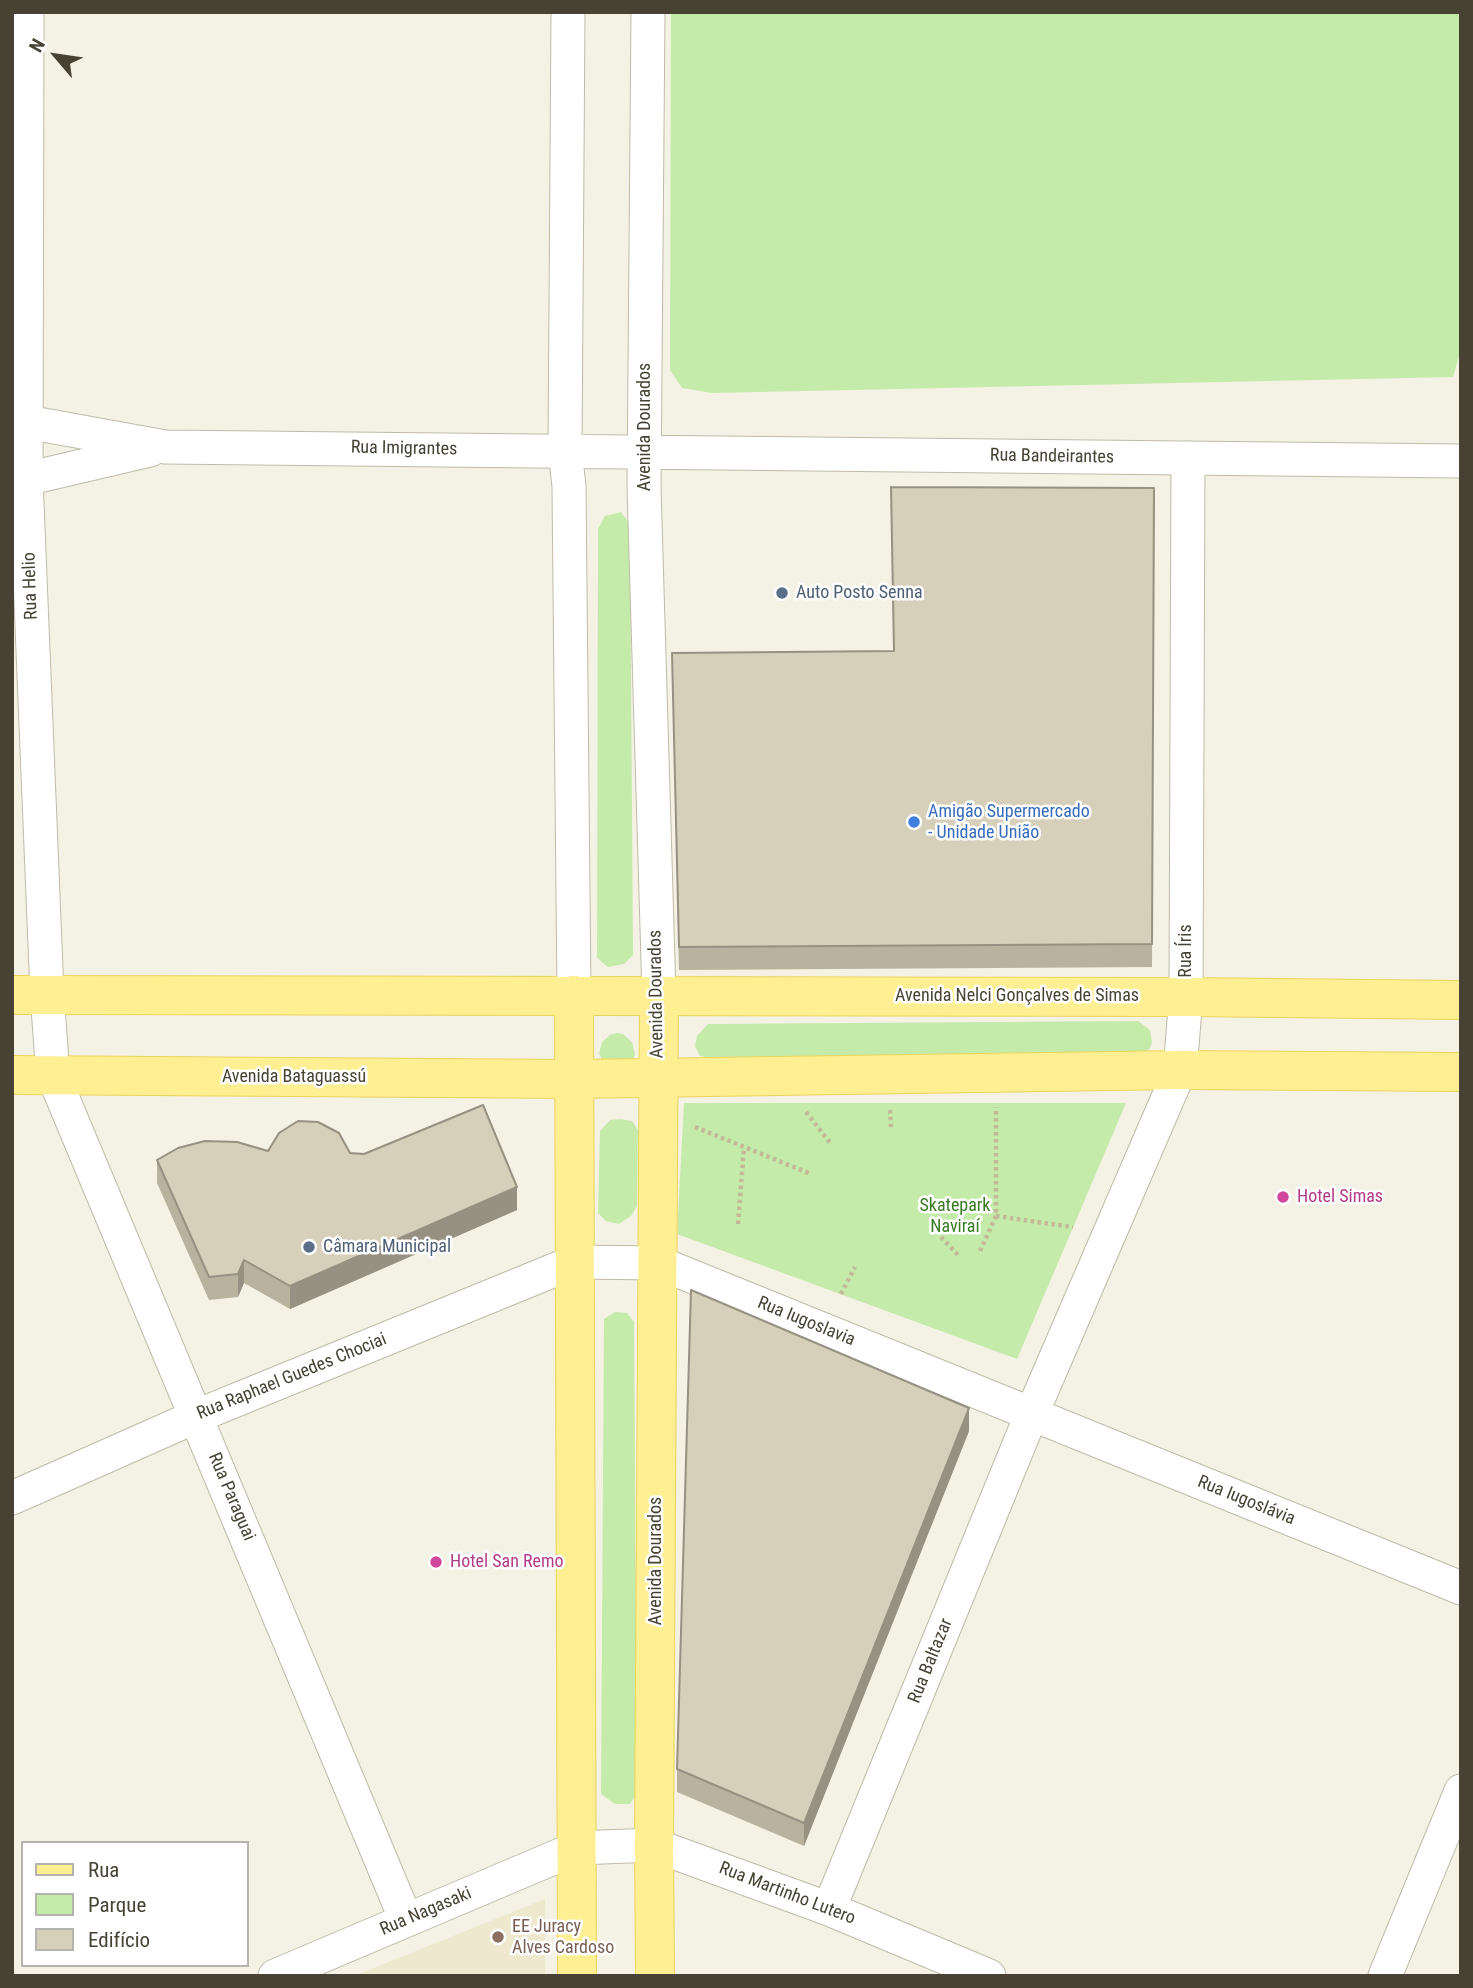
<!DOCTYPE html>
<meta charset="utf-8">
<style>
body{margin:0}
#map{position:relative;width:1473px;height:1988px;overflow:hidden;background:#f4f1e5;font-family:"Roboto Condensed",sans-serif}
canvas{display:block}
.frame{position:absolute;inset:0;border:14px solid #474234;pointer-events:none}
.legend{position:absolute;left:21px;top:1841px;width:228px;height:126px;box-sizing:border-box;background:#fff;border:2px solid #b5b3ae;margin:0;padding:9px 12px;list-style:none;font-size:21px;color:#474234}
.legend li{display:flex;align-items:center;gap:14px;height:35px}
.legend b{width:35px;border:2px solid #b5b3ae}
.north{position:absolute;left:21px;top:21px;width:70px;height:70px;-webkit-text-stroke:5px #fff;paint-order:stroke;rotate:299deg;font-size:19px;font-weight:700;line-height:28px;text-align:center;color:#474234}
.north::after{content:'';display:block;margin:auto;width:24px;height:32px;background:#474234;clip-path:polygon(50% 0,100% 100%,50% 72%,0 100%)}
</style>
<div id="map">
<canvas width="1473" height="1988"></canvas>
<div class="frame"></div>
<ul class="legend">
<li><b style="height:9px;background:#ffef93"></b>Rua</li>
<li><b style="height:19px;background:#c5ebaa"></b>Parque</li>
<li><b style="height:19px;background:#d6cfb9"></b>Edifício</li>
</ul>
<div class="north">N</div>
</div>
<script>
const g = document.querySelector('canvas').getContext('2d');
g.lineJoin = 'round';
function fill(path, color) { g.fillStyle = color; g.fill(path, 'evenodd'); }
const shape = rows => new Path2D(rows.map(r => 'M' + r).join(''));
function strokePath(path, color, width, dash) { g.strokeStyle = color; g.lineWidth = width; g.lineCap = dash ? 'butt' : 'round'; g.setLineDash(dash || []); g.stroke(path); }
function write(font, color, halo, rows, align = 'center') {
  g.font = font + ' "Roboto Condensed",sans-serif'; g.lineWidth = 5; g.setLineDash([]); g.textBaseline = 'middle'; g.strokeStyle = halo; g.fillStyle = color; for (const [text, x, y, turn = 0] of rows) {
    g.save(); g.translate(x, y); g.rotate((+turn || 0) * Math.PI / 180); g.textAlign = isNaN(turn) ? turn : align; if (halo) g.strokeText(text, 0, 0); g.fillText(text, 0, 0); g.restore();
  }
}
fill(shape([
 [545,1899,545,1976,354,1976]
]), '#eee9ce');
fill(shape([
 [671,12,1461,12,1461,350,1453,377,712,393,682,388,670,370],
 [621,512,630,524,633,955,624,964,608,967,597,958,598,529,605,516],
 [1138,1021,1150,1030,1152,1042,1150,1048,1141,1055,711,1058,700,1056,695,1046,697,1036,708,1024],
 [617,1033,623,1034,632,1042,635,1054,633,1060,603,1063,599,1053,602,1042,610,1035],
 [684,1103,1126,1103,1017,1359,677,1234],
 [620,1119,632,1121,638,1130,637,1206,631,1216,619,1224,606,1221,598,1213,600,1131,610,1120],
 [615,1312,627,1313,634,1322,637,1794,630,1804,615,1804,601,1794,604,1319]
]), '#c5ebaa');
const minor = shape([
 [27,12,26,479,47,994,53,1075,406,1920],
 [568,12,565,451,569,486,574,995],
 [648,12,644,487,659,995],
 [12,422,27,422,165,447,1461,461],
 [12,479,26,479,150,450],
 [12,1498,197,1416,574,1262,659,1263,1461,1588],
 [829,1909,1032,1413,1180,1070,1186,997,1188,458],
 [275,1976,577,1848,654,1845,829,1909,989,1976],
 [1385,1976,1461,1791]
]);
const major = shape([
 [12,995,1186,997,1461,1000],
 [574,995,577,1976],
 [12,1075,575,1079,1180,1070,1461,1072],
 [655,1976,654,1845,659,995]
]);
strokePath(minor, '#c0bba7', 35);
strokePath(major, '#ecd45b', 40);
strokePath(shape([
 [890,1110,891,1127],
 [806,1112,831,1144],
 [695,1127,811,1174],
 [996,1216,1073,1227],
 [738,1224,744,1148],
 [941,1237,958,1255],
 [980,1251,996,1216,996,1107],
 [841,1294,855,1267]
]), '#c3b997', 4.5, [3.5, 3.5]);
strokePath(minor, '#fff', 33);
strokePath(major, '#ffef93', 38);
fill(shape([
 [1154,488,1152,967,679,970,672,653,894,651],
 [268,1151,350,1153,517,1210,290,1309,244,1283,238,1297,209,1300,157,1183,157,1160],
 [969,1431,804,1846,677,1792,677,1769]
]), '#b8b29f');
fill(shape([
 [517,1187,517,1210,290,1309,290,1286],
 [244,1260,244,1283,238,1297,238,1274],
 [969,1408,969,1431,804,1846,804,1823]
]), '#969182');
const building = shape([
 [891,487,1154,488,1152,944,679,947,672,653,894,651,891,487],
 [483,1105,517,1187,290,1286,244,1260,238,1274,209,1277,157,1160,178,1148,205,1141,237,1142,268,1151,279,1133,298,1121,318,1122,339,1133,350,1153,364,1154,483,1105],
 [691,1290,969,1408,804,1823,677,1769,691,1290]
]);
fill(building, '#d6cfb9');
strokePath(building, '#969182', 2);
for (const [x, y, r, color] of [
 [782,593,7,"#5c6f8a"],
 [914,822,7,"#3f7fe0"],
 [1283,1197,7,"#d1479c"],
 [309,1247,7,"#5c6f8a"],
 [436,1562,7,"#d1479c"],
 [498,1937,7,"#8d6e63"]
]) { const dot = new Path2D(); dot.arc(x, y, r, 0, 2 * Math.PI); g.fillStyle = color; g.fill(dot); strokePath(dot, '#fff', 2.5); }
write('18px', '#474234', '#fff', [
 ["Avenida Dourados",645,427,-90],
 ["Rua Imigrantes",404,449,1],
 ["Rua Bandeirantes",1052,457,1],
 ["Rua Helio",31,586,-92],
 ["Rua Íris",1186,951,-90],
 ["Avenida Dourados",657,994,-91],
 ["Avenida Nelci Gonçalves de Simas",1017,996],
 ["Avenida Bataguassú",294,1077],
 ["Rua Iugoslavia",806,1322,22],
 ["Rua Raphael Guedes Chociai",292,1377,-22],
 ["Rua Paraguai",231,1497,67],
 ["Rua Iugoslávia",1246,1501,22],
 ["Avenida Dourados",656,1561,-90],
 ["Rua Baltazar",931,1661,-68],
 ["Rua Martinho Lutero",787,1894,21],
 ["Rua Nagasaki",426,1912,-23]
]);
write('18px', '#4e5e75', '#fff', [
 ["Auto Posto Senna",796,593],
 ["Câmara Municipal",323,1247]
], 'left');
write('18px', '#366cbe', '#fff', [
 ["Amigão Supermercado",928,812],
 ["- Unidade União",928,833]
], 'left');
write('18px', '#b23c85', '#fff', [
 ["Hotel Simas",1297,1197],
 ["Hotel San Remo",450,1562]
], 'left');
write('18px', '#397c23', '#fff', [
 ["Skatepark",955,1206],
 ["Naviraí",955,1227]
]);
write('18px', '#785e54', '#fff', [
 ["EE Juracy",512,1927],
 ["Alves Cardoso",512,1948]
], 'left');
</script>
